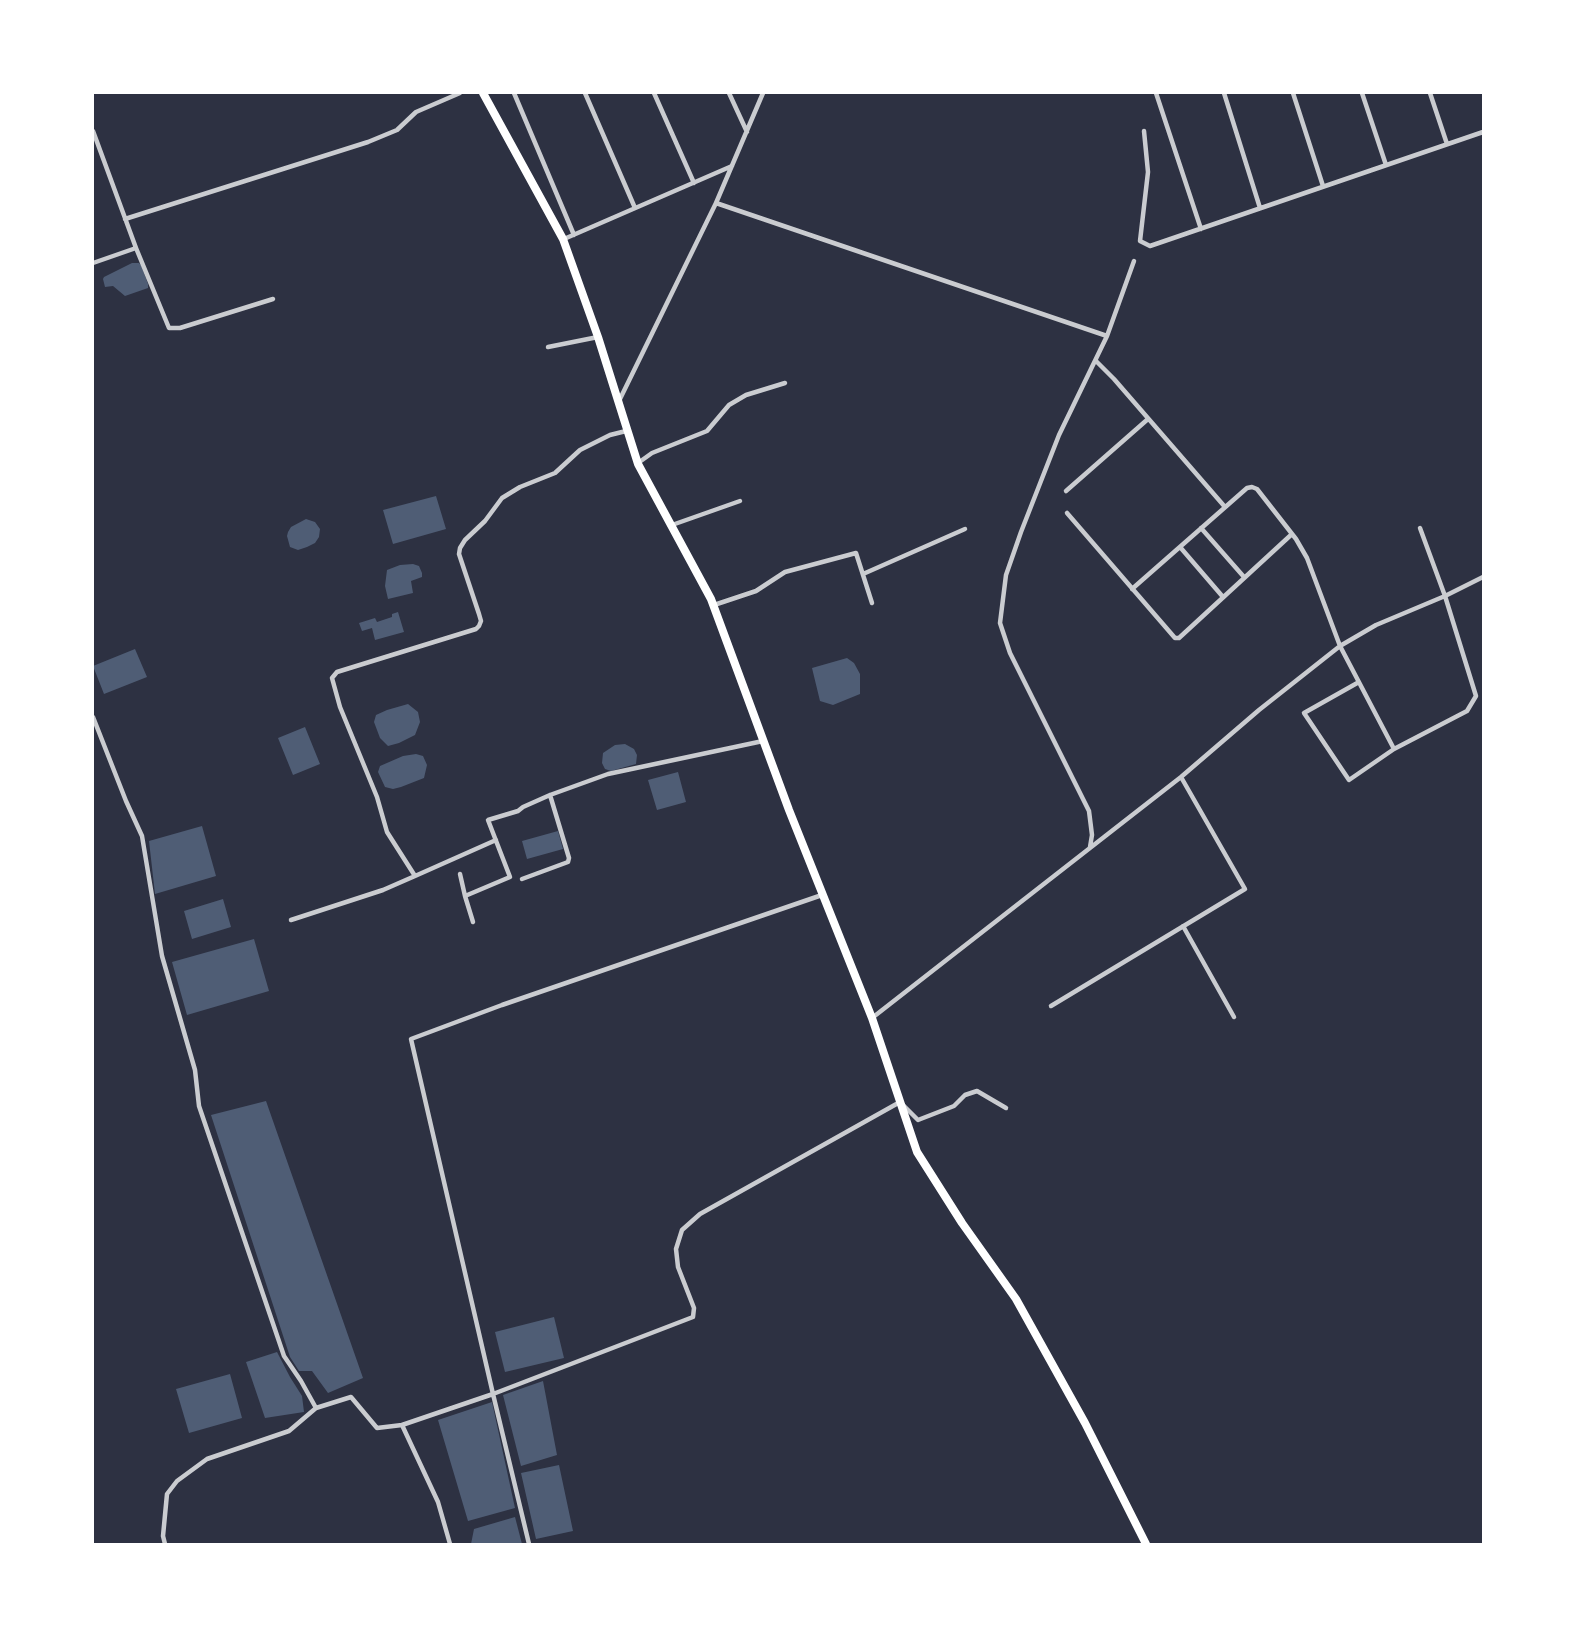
<!DOCTYPE html>
<style>
body{margin:0}
#map{position:relative;width:1576px;height:1637px;overflow:hidden;background:#2d3142;font-family:"Varela Round",sans-serif}
canvas{display:block}
.frame{position:absolute;inset:0;border:94px solid #fff;pointer-events:none}
</style>
<div id="map">
<canvas width="1576" height="1637"></canvas>
<div class="frame"></div>
</div>
<script>
const g = document.querySelector('canvas').getContext('2d');
g.lineJoin = 'round';
function fill(path, color) { g.fillStyle = color; g.fill(path, 'evenodd'); }
const shape = rows => new Path2D(rows.map(r => 'M' + r).join(''));
function strokePath(path, color, width, dash) { g.strokeStyle = color; g.lineWidth = width; g.lineCap = dash ? 'butt' : 'round'; g.setLineDash(dash || []); g.stroke(path); }
fill(shape([
 [132,263,139,263,141,265,148,284,148,288,125,296,113,286,105,287,103,279,104,277],
 [436,496,446,529,393,544,383,510],
 [306,519,315,522,320,529,319,537,315,543,307,547,298,550,290,547,287,536,288,532,291,527],
 [413,564,419,566,422,573,422,577,411,581,413,593,388,599,385,586,387,570,400,565],
 [398,612,404,632,375,640,372,628,362,631,359,623,375,618,377,622,392,617,392,614],
 [135,649,147,677,104,694,93,666],
 [847,658,854,663,860,674,860,694,833,705,820,701,812,668],
 [408,704,418,712,420,722,415,735,399,743,388,746,380,738,374,722,376,715,387,710],
 [305,727,320,764,293,775,278,738],
 [625,744,634,749,637,755,636,764,611,771,605,769,602,763,603,753,615,745],
 [416,754,423,756,427,765,424,778,401,787,393,789,385,787,378,772,380,766,403,756],
 [678,772,686,802,657,810,648,780],
 [202,826,216,876,155,894,149,841],
 [558,831,563,849,527,859,522,841],
 [223,899,231,927,192,939,184,911],
 [254,939,269,991,187,1015,172,962],
 [266,1101,363,1378,328,1393,312,1371,299,1371,290,1357,211,1115],
 [554,1317,564,1358,505,1372,495,1332],
 [277,1352,290,1377,302,1396,304,1412,265,1418,246,1362],
 [230,1374,242,1418,189,1433,176,1389],
 [543,1381,557,1455,521,1466,503,1395],
 [492,1402,515,1508,468,1521,438,1420],
 [559,1465,573,1531,536,1539,521,1473],
 [515,1517,522,1544,471,1544,474,1529]
]), '#4f5d75');
strokePath(shape([
 [514,93,574,235],
 [585,93,635,208],
 [654,93,694,183],
 [729,93,747,132],
 [1156,93,1201,229],
 [1224,93,1260,208],
 [1293,93,1323,186],
 [1362,93,1386,165],
 [1430,93,1447,144],
 [93,131,136,248],
 [1144,131,1148,172,1140,241,1150,246,1483,132],
 [716,203,763,93],
 [125,219,368,142,397,130,416,112,460,93],
 [564,239,732,166],
 [93,263,136,248,169,328,180,328,273,299],
 [548,347,598,337],
 [1096,361,1114,379,1225,507],
 [619,401,716,203,1107,336,1134,261],
 [638,463,652,453,707,431,729,405,746,395,785,383],
 [1066,491,1148,419],
 [1067,513,1175,638,1179,638,1292,534],
 [672,525,740,501],
 [1201,528,1244,577],
 [1180,547,1223,597],
 [863,574,965,529],
 [1132,589,1247,488,1252,487,1257,489,1296,539,1307,558,1340,646,1394,749,1467,711,1476,696,1445,596,1420,528],
 [714,605,756,591,785,572,856,553,872,603],
 [1359,682,1304,713,1349,780,1394,749],
 [93,717,126,801,142,836,162,956,195,1070,199,1106,284,1356,301,1381,316,1408,289,1431,207,1459,177,1481,167,1494,163,1536,165,1544],
 [496,840,415,876,387,832,377,797,340,707,332,678,337,672,476,629,479,626,481,621,479,614,459,554,460,548,465,540,485,521,502,498,520,487,555,473,580,450,610,435,626,431],
 [1090,847,1092,835,1089,811,1010,653,1000,623,1006,575,1021,532,1059,435,1107,336],
 [460,874,465,896],
 [522,879,568,862,569,858,550,795],
 [291,920,383,890,415,876],
 [473,922,465,896,510,877,488,820,518,811,523,807,550,795,608,774,763,741],
 [1183,926,1234,1017],
 [1051,1006,1245,889,1181,777],
 [872,1018,1181,777,1259,710,1340,646,1376,625,1445,596,1483,577],
 [316,1408,351,1397,377,1428,402,1425,438,1502,450,1544],
 [402,1425,493,1394,411,1039,502,1005,822,895],
 [529,1544,493,1394,693,1317,694,1308,678,1267,676,1249,682,1230,700,1214,900,1102,918,1120,954,1106,965,1095,977,1091,1006,1108]
]), '#caccd0', 4.5);
strokePath(shape([
 [483,93,563,239,598,337,638,464,711,599,789,810,872,1018,917,1152,962,1223,1016,1299,1085,1423,1146,1544]
]), '#fff', 8);
</script>
